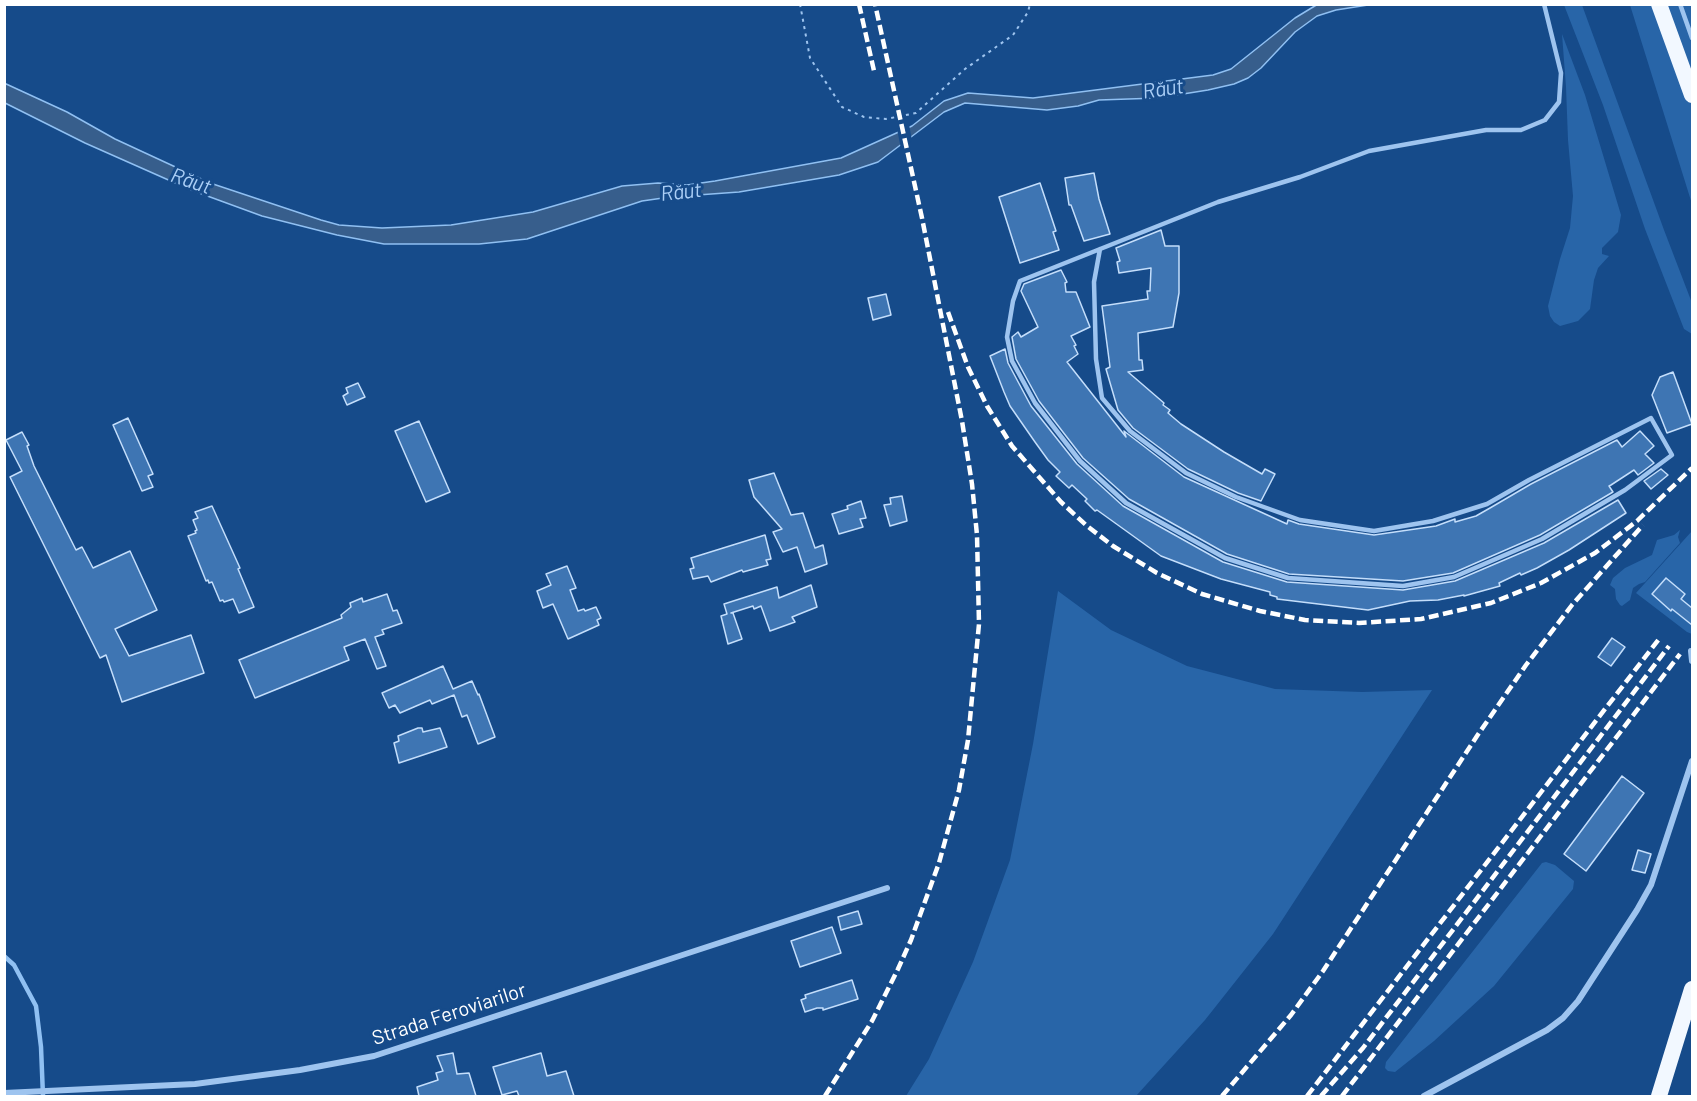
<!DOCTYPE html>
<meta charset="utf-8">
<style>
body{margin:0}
#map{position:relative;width:1697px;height:1101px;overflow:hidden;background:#164b8a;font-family:Barlow,sans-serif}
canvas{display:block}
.frame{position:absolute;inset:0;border:6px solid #fff;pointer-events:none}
</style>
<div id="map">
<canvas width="1697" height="1101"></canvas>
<div class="frame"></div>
</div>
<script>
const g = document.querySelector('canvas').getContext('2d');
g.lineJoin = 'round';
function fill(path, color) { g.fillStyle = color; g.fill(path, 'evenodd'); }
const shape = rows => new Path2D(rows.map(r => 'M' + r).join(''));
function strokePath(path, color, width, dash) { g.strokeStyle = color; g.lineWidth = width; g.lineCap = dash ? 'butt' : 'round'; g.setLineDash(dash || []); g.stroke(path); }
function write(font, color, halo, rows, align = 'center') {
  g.font = font + ' Barlow,sans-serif'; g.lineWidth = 6; g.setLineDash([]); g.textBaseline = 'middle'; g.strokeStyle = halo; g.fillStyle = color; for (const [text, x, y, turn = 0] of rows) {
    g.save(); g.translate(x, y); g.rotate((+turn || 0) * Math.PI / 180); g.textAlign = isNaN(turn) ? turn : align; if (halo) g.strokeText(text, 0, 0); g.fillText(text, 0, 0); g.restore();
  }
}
fill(shape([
 [1564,5,1582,5,1664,230,1692,303,1692,334,1684,329,1645,229,1603,105],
 [1630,5,1692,5,1692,204],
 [1562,34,1585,95,1621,215,1618,232,1602,248,1602,254,1609,256,1598,268,1594,280,1590,309,1578,321,1560,326,1554,322,1550,316,1548,306,1560,259,1570,228,1573,196,1568,140,1566,87],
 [1680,530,1678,537,1680,543,1645,582,1639,584,1633,588,1630,600,1622,606,1620,605,1616,599,1615,589,1610,585,1613,578,1625,568,1652,555,1657,540,1674,535],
 [1692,531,1692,634,1687,632,1636,593],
 [1058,591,1111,630,1187,666,1275,689,1362,692,1432,690,1273,934,1205,1020,1136,1096,906,1096,929,1059,973,962,1010,860,1033,744],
 [1546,862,1555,865,1574,881,1573,889,1494,986,1434,1041,1395,1072,1388,1071,1385,1068,1386,1062,1542,863]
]), '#2865a8');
const water = shape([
 [1318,4,1368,5,1336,10,1317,16,1295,32,1261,68,1248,78,1234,84,1208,90,1158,98,1099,100,1078,106,1047,110,965,103,944,112,878,162,839,175,739,192,670,197,642,201,527,239,479,244,384,244,337,235,262,216,191,190,85,143,5,103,4,83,67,112,115,139,210,183,321,220,339,225,382,228,451,225,533,212,622,186,658,183,687,185,715,181,841,158,912,126,944,101,968,93,1033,98,1213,75,1231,69,1295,18,1318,4]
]);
fill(water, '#375e8c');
strokePath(water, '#90c0f2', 1.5);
fill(shape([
 [909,124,912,141,901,149,897,129]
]), '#164b8a');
strokePath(shape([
 [4,956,14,965,36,1006,41,1047,43,1096]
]), '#90c0f2', 4.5);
const building = shape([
 [1094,173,1099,199,1110,234,1084,241,1071,205,1069,205,1065,178,1094,173],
 [1040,183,1056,231,1053,232,1059,250,1020,263,999,197,1040,183],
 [1161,230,1165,246,1179,246,1179,293,1173,327,1138,333,1139,360,1142,360,1143,370,1128,372,1164,403,1163,405,1170,410,1168,413,1181,424,1224,452,1262,474,1265,469,1275,474,1261,501,1238,493,1188,469,1133,428,1118,410,1106,369,1110,367,1102,306,1148,299,1147,291,1150,291,1151,268,1119,273,1117,262,1120,261,1116,248,1161,230],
 [1061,270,1067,282,1065,283,1066,292,1076,292,1090,327,1071,336,1076,345,1074,346,1078,354,1067,362,1126,437,1124,431,1184,477,1287,524,1288,520,1299,524,1374,535,1436,526,1455,519,1455,522,1476,516,1490,508,1531,484,1617,440,1622,447,1640,431,1654,446,1645,454,1654,463,1638,475,1634,470,1611,485,1609,486,1613,492,1540,535,1453,573,1403,581,1289,574,1227,554,1129,499,1083,458,1039,401,1016,359,1012,337,1018,332,1021,337,1038,327,1021,291,1024,284,1061,270],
 [886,294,891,315,873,320,868,298,886,294],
 [1005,349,1008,363,1031,406,1077,464,1123,506,1223,562,1287,582,1403,590,1455,581,1544,543,1618,500,1626,513,1569,550,1537,568,1521,575,1520,573,1499,583,1500,586,1464,596,1464,595,1438,600,1410,601,1368,610,1277,599,1277,597,1270,595,1270,592,1221,579,1161,556,1097,510,1095,511,1085,501,1087,499,1072,485,1069,488,1056,476,1060,472,1048,460,1035,442,1010,406,1004,392,990,356,1005,349],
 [1673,372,1692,424,1667,433,1652,395,1660,377,1673,372],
 [358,383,365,397,347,405,343,396,348,393,346,388,358,383],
 [128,418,153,474,148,476,153,487,142,491,113,425,128,418],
 [419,421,450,492,426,502,395,431,419,421],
 [22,432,29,445,27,446,34,466,76,550,82,547,93,568,130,551,157,610,115,629,129,656,191,635,204,673,122,702,106,655,100,658,10,477,22,471,6,440,22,432],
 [1661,469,1668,475,1651,489,1644,481,1661,469],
 [774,473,791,515,803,513,815,548,823,545,827,564,805,572,797,547,783,552,773,532,782,529,754,497,749,480,774,473],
 [902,496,907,521,890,526,884,505,891,504,890,498,902,496],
 [861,501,866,518,860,519,863,527,839,534,832,514,848,509,847,506,861,501],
 [212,506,240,568,238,569,254,607,239,613,233,599,224,602,223,600,220,601,212,582,209,583,208,580,206,581,188,536,196,533,195,531,197,530,193,520,198,518,195,512,212,506],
 [765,535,771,559,766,560,768,565,743,572,742,570,711,582,708,576,693,579,690,569,694,568,691,558,765,535],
 [567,566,576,588,570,590,578,611,584,609,585,611,596,607,601,618,597,620,599,625,568,639,553,604,543,608,537,591,551,585,546,574,567,566],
 [1666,578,1685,594,1681,599,1692,608,1692,625,1672,609,1671,611,1652,594,1666,578],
 [811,585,817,607,792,617,795,622,770,631,761,606,754,609,753,606,731,613,733,613,742,639,728,644,721,616,727,614,724,604,777,587,779,598,811,585],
 [387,594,393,611,397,610,402,623,382,630,384,634,375,637,386,666,377,669,365,639,344,647,349,660,255,698,239,660,342,618,341,615,351,607,350,603,362,598,363,602,387,594],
 [1612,638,1625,647,1611,666,1598,657,1612,638],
 [443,666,453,689,472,681,478,695,479,694,495,737,478,744,467,715,462,717,454,695,432,704,430,700,400,713,395,705,389,708,382,693,443,666],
 [418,728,422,728,423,732,440,728,447,747,399,763,394,743,399,741,398,736,418,728],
 [1622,776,1644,793,1586,871,1564,854,1622,776],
 [1638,850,1651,854,1645,873,1632,870,1638,850],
 [858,911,862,924,841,930,838,917,858,911],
 [832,927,841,953,800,967,791,941,832,927],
 [852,980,858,999,823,1010,823,1008,817,1008,805,1012,801,1000,806,998,805,995,852,980],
 [453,1053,457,1074,469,1073,476,1096,419,1096,417,1087,438,1080,436,1073,443,1071,437,1056,453,1053],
 [541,1053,547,1076,566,1071,574,1096,519,1096,517,1091,502,1095,493,1067,541,1053]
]);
fill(building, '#3e75b3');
strokePath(building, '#c4defb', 1.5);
strokePath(shape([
 [800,4,810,58,842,107,864,117,886,119,916,113,965,69,1013,35,1028,12,1030,4]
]), '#9ec4ef', 2, [3, 4.5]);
strokePath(shape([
 [1680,4,1692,38],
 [1100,249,1094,282,1096,359,1102,398,1130,431,1186,473,1236,497,1300,520,1374,531,1433,521,1487,504,1529,480,1651,418,1672,455,1625,490,1542,539,1454,577,1403,586,1288,578,1225,558,1126,503,1080,461,1035,403,1012,361,1007,337,1013,301,1020,281,1218,202,1300,177,1369,151,1486,130,1521,130,1545,120,1559,102,1561,73,1544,4]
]), '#9ec4ef', 4.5);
strokePath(shape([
 [1691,651,1692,661],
 [4,1093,195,1084,300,1070,374,1056,887,888],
 [1424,1096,1547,1030,1563,1018,1578,1001,1637,910,1651,885,1692,761]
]), '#9ec4ef', 6);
strokePath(shape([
 [1659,4,1692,95],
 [1659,1096,1692,989]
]), '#f2f8ff', 16);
strokePath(shape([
 [859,4,874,71],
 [948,312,968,367,987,406,1012,446,1061,502,1087,526,1113,546,1157,573,1202,594,1260,611,1305,620,1359,623,1421,619,1491,603,1541,583,1595,553,1637,521,1692,468],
 [825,1096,872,1021,898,969,911,940,939,863,959,790,968,740,979,624,977,535,972,484,962,421,922,218,875,4],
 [1222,1096,1291,1015,1323,971,1477,736,1526,665,1572,605,1643,525],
 [1307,1096,1659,639],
 [1321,1096,1363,1048,1669,646],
 [1342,1096,1680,654]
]), '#fff', 4.5, [10, 4.5]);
write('20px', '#fff', '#164b8a', [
 ["Strada Feroviarilor",449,1014,-18]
]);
write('italic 21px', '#aacef6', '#164b8a', [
 ["Răut",1163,89,-8],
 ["Răut",191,181,19],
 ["Răut",681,192,-6]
]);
</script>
